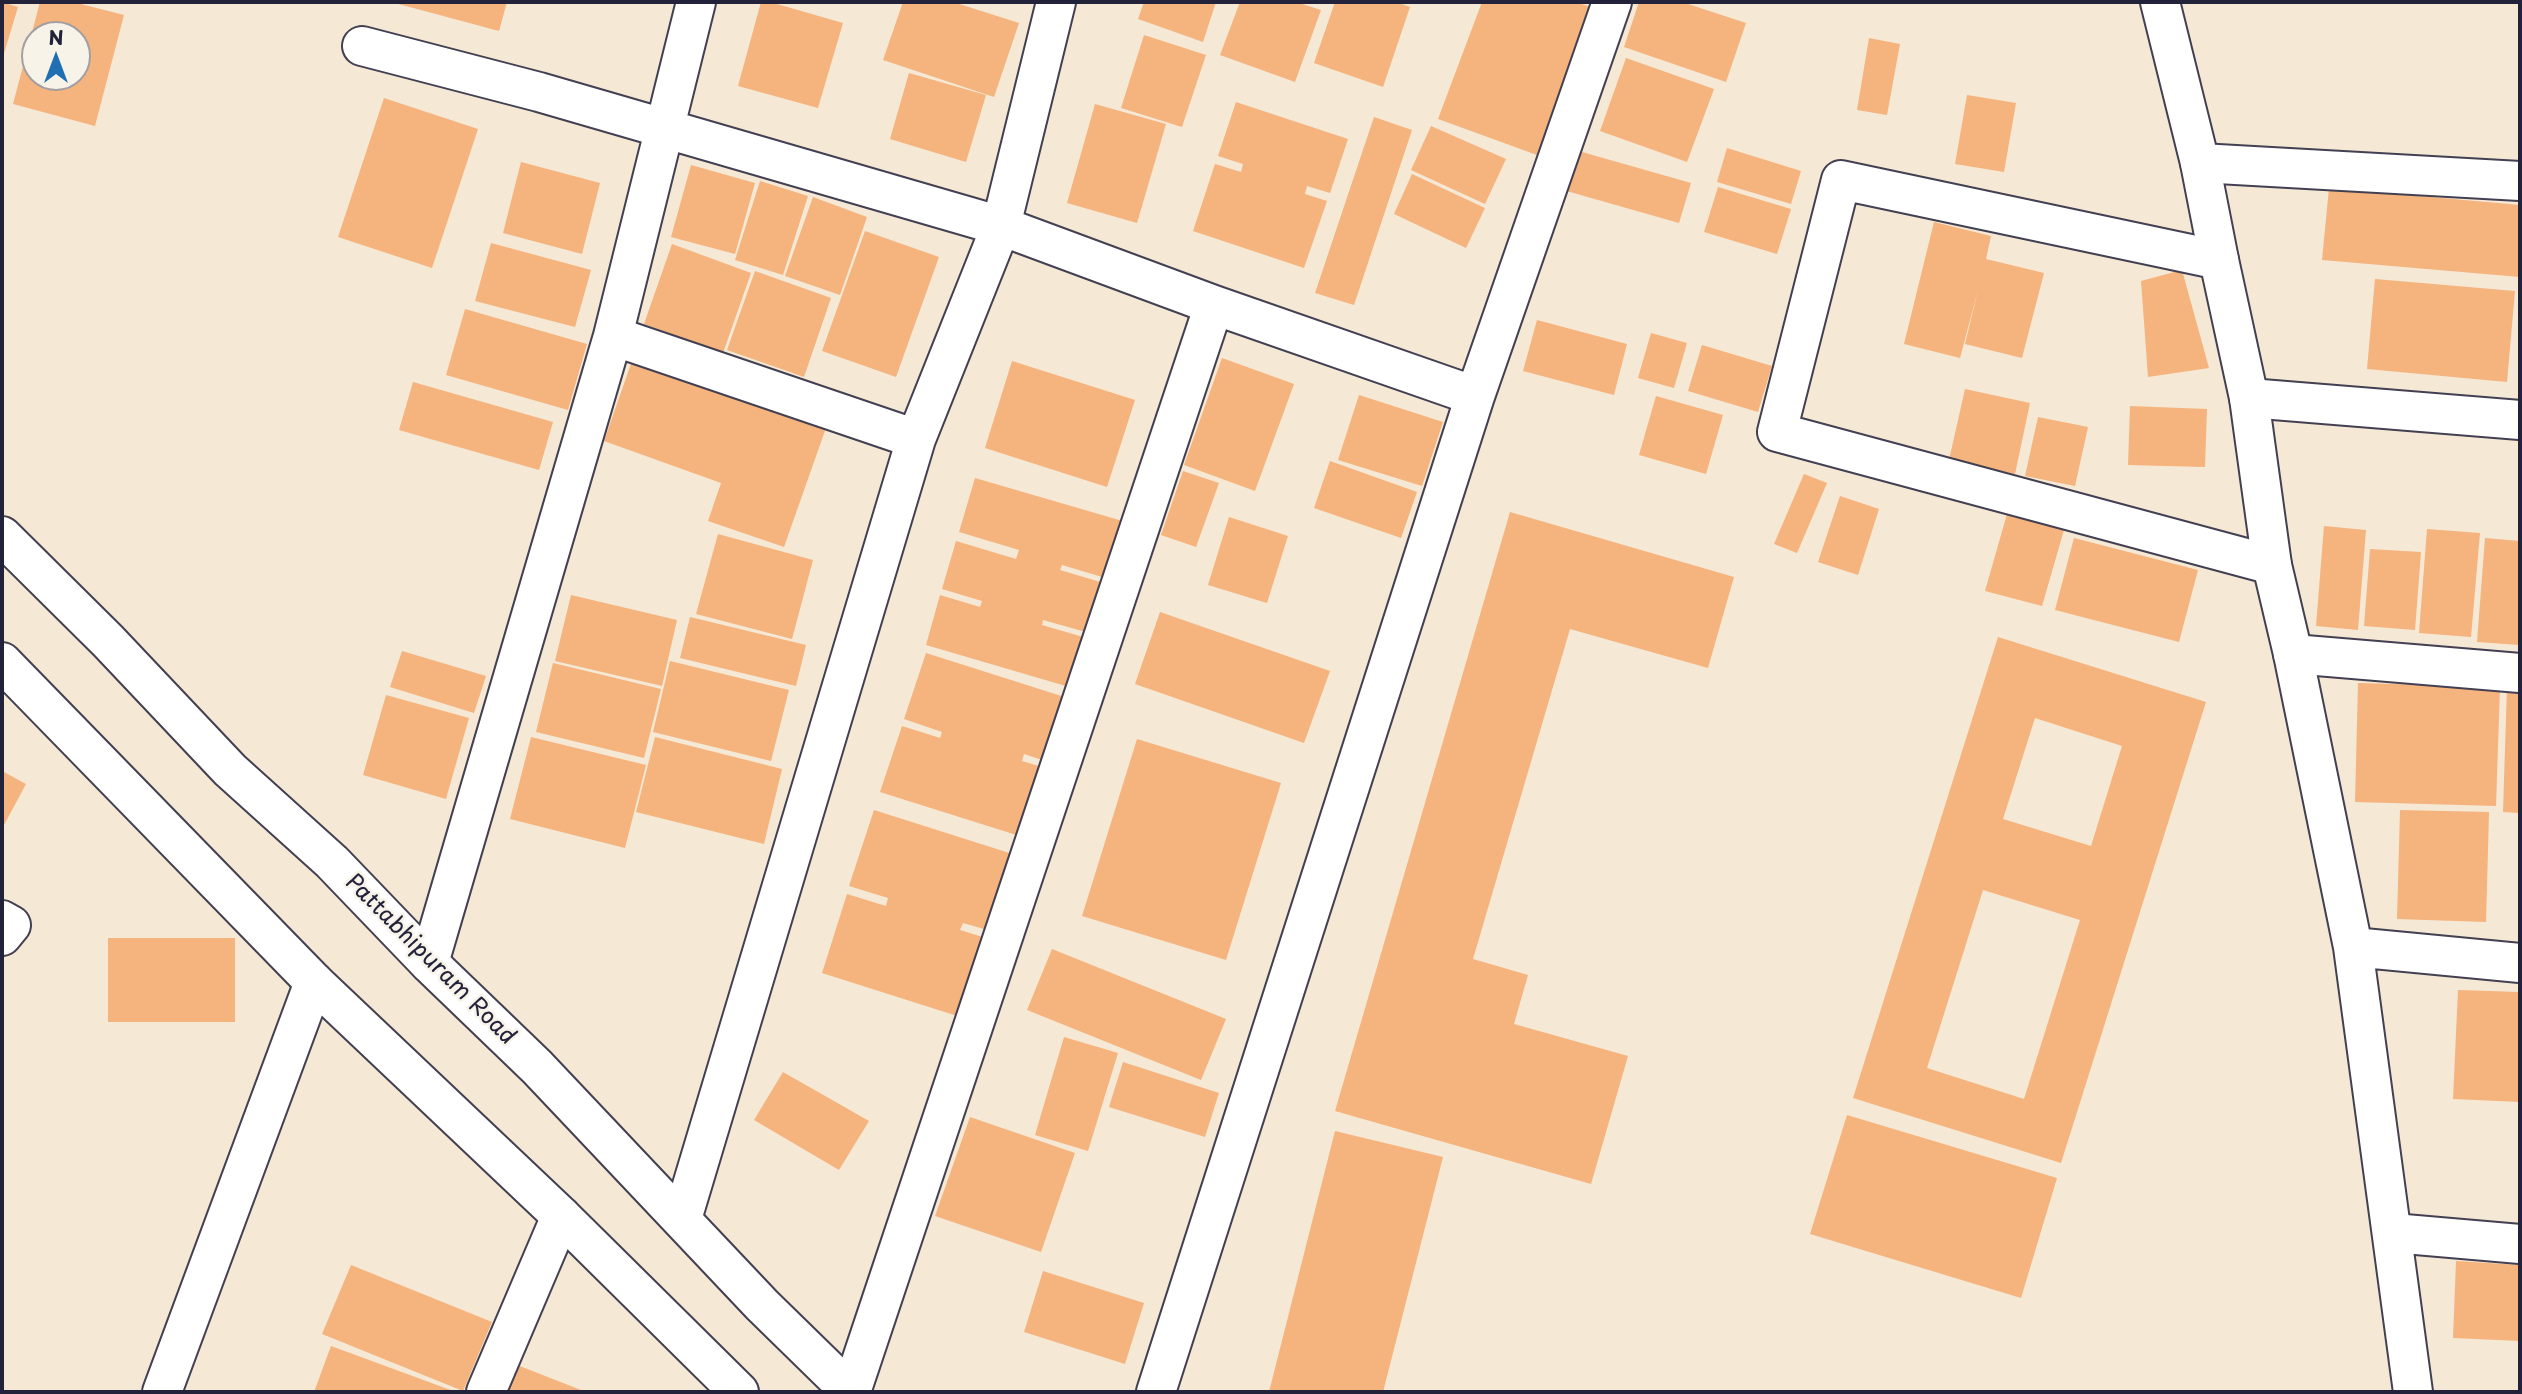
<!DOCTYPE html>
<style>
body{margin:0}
#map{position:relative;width:2522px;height:1394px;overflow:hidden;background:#f5e8d4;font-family:"Playpen Sans",sans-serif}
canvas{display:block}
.frame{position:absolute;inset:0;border:4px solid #22223b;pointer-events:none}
.north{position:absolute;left:21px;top:21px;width:70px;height:70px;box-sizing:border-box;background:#f7f3e8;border:2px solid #a29fa3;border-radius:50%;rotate:0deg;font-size:19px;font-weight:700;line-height:28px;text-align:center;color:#22223b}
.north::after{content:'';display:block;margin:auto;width:24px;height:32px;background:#1f6fb2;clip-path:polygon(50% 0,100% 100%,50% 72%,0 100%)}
</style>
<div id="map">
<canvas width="2522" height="1394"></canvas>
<div class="frame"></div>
<div class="north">N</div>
</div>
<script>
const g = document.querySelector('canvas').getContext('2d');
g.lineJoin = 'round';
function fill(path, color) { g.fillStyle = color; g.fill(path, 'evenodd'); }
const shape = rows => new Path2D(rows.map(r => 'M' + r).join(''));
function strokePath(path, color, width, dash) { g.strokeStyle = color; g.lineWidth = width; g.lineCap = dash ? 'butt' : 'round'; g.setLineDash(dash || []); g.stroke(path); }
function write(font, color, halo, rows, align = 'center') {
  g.font = font + ' "Playpen Sans",sans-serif'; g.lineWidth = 5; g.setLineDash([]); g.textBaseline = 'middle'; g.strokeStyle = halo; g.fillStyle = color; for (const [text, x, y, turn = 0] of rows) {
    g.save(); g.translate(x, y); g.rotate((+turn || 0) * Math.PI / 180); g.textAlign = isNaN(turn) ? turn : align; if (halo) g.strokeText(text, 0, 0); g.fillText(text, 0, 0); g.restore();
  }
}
fill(shape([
 [2,2,18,7,2,60],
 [40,2,73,2,124,15,95,126,13,104],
 [35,35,77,35,77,77,35,77],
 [391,2,507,2,499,31],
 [761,2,770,2,843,23,818,108,738,86],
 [903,2,953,2,1019,23,994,97,883,60],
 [1144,2,1216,2,1203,42,1138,19],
 [1240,2,1296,2,1321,10,1295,82,1220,55],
 [1335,2,1396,2,1410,7,1383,87,1314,63],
 [1482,2,1575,2,1591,7,1537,155,1438,119],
 [1639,2,1682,2,1746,23,1726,82,1624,47],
 [1144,35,1206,55,1182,127,1121,108],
 [1869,38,1900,44,1887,115,1857,110],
 [1626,58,1714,89,1687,162,1600,131],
 [909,73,986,95,966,162,890,139],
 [1967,95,2016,103,2004,172,1955,164],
 [384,98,478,129,432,268,338,237],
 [1236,102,1348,139,1330,193,1307,186,1305,194,1327,201,1304,268,1193,231,1215,164,1241,172,1243,164,1218,156],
 [1095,104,1166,124,1137,223,1067,203],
 [1374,117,1412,130,1354,305,1315,293],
 [1431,126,1506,159,1485,204,1411,170],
 [1568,148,1691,183,1679,223,1556,188],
 [1727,148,1801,171,1791,204,1717,182],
 [521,162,600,183,582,254,503,233],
 [691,165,755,183,735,254,671,237],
 [1412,174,1485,208,1466,248,1394,214],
 [760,181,808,196,783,275,735,260],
 [1718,187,1791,209,1777,254,1704,232],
 [2329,188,2520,205,2520,277,2322,260],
 [813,197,867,217,840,295,785,276],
 [1934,222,1991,236,1986,259,2044,273,2022,358,1965,344,1978,290,1960,358,1904,344],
 [865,231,939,257,896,377,822,351],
 [491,243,591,270,575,327,475,301],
 [672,244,751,273,723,353,644,324],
 [2182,270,2209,368,2148,377,2141,281],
 [755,271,831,298,804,377,727,350],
 [2375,279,2515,291,2507,382,2367,369],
 [465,309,587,344,568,410,446,375],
 [1537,320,1627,344,1614,395,1523,371],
 [1651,333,1687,343,1674,388,1638,378],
 [1702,345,1772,366,1758,412,1688,391],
 [633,358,827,425,784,547,708,521,721,483,604,441],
 [1222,358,1294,384,1255,491,1184,465],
 [1012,361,1135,400,1107,487,985,448],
 [413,382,553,422,539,470,399,430],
 [1965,389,2030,403,2015,474,1949,460],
 [1359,395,1443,422,1422,486,1338,460],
 [1656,396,1723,415,1706,474,1639,455],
 [2130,406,2207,409,2205,467,2128,465],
 [2038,417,2088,427,2075,486,2025,476],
 [1330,461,1417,492,1401,538,1314,508],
 [1183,471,1219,483,1196,547,1161,535],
 [1804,474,1827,483,1797,553,1774,544],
 [975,478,1126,522,1109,579,1062,565,1060,570,1107,584,1093,634,1043,620,1042,625,1090,639,1076,689,926,645,940,595,980,607,982,601,942,589,956,541,1016,559,1019,550,959,532],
 [1840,496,1879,509,1858,575,1818,562],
 [2009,507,2066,523,2042,606,1985,591],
 [1510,512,1734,577,1708,668,1570,629,1473,959,1528,975,1514,1024,1628,1056,1591,1184,1335,1111],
 [1229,517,1288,536,1267,603,1208,585],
 [2324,526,2366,530,2358,630,2316,626],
 [2427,529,2480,533,2471,637,2419,633],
 [718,534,813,560,792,639,696,614],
 [2074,538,2198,570,2179,642,2055,610],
 [2485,538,2520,541,2520,645,2477,642],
 [2370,549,2421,552,2415,630,2364,626],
 [571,595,677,620,662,686,555,661],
 [1160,612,1330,671,1304,743,1135,684],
 [690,617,806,645,796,686,680,658],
 [1998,637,2206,702,2061,1163,1853,1098],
 [2035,718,2122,746,2091,846,2003,819],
 [1983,890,2080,920,2024,1099,1927,1068],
 [402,651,486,676,474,713,390,687],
 [926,653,1074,700,1054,764,1024,754,1022,761,1052,770,1029,839,880,792,902,726,940,738,942,732,904,719],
 [670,661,789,690,771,761,653,732],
 [553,663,661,689,644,758,536,732],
 [2358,683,2500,687,2496,806,2355,802],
 [2507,686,2520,686,2520,813,2503,812],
 [386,695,469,718,446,799,363,775],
 [531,737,646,765,625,848,510,819],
 [655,737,782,769,764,844,636,812],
 [1137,739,1281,783,1226,960,1082,916],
 [2,771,26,784,4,825,2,823],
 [874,810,1025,858,1001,934,963,923,960,930,999,942,973,1021,822,973,847,894,886,906,888,898,849,886],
 [2400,810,2489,812,2486,922,2397,919],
 [108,938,235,938,235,1022,108,1022],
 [1052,949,1226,1019,1201,1080,1027,1010],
 [2458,990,2520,992,2520,1102,2453,1099],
 [1064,1037,1118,1053,1088,1151,1035,1135],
 [1123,1062,1219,1093,1205,1137,1109,1107],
 [783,1072,869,1121,839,1170,754,1120],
 [1847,1115,2057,1178,2021,1298,1810,1234],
 [970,1117,1075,1153,1041,1252,935,1216],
 [1335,1131,1443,1157,1383,1392,1269,1392],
 [2456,1261,2520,1265,2520,1341,2453,1338],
 [351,1265,492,1322,463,1391,322,1334],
 [1043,1271,1144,1303,1125,1364,1024,1332],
 [331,1346,456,1392,314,1392],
 [512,1363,586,1392,501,1392]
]), '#f5b37e');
const minor = shape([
 [362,46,539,92,1001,226,1214,305,1475,396],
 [2200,163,2520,181],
 [2219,260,1841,180,1777,432,2272,565],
 [613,336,916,439],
 [2249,398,2520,420],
 [2293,654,2520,673],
 [2,920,11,925,2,936],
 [429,963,613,336,696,2],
 [682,1219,916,439,1001,226,1056,2],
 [2393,1233,2520,1244],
 [162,1392,314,982],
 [486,1392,561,1216],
 [851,1392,1214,305],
 [1156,1392,1475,396,1612,2]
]);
const tertiary = shape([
 [2160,2,2200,163,2219,260,2249,398,2272,565,2293,654,2353,947,2413,1392],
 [2,536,108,641,230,770,332,862,429,963,537,1067,762,1305,851,1392],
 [2,662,314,982,561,1216,739,1392],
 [2353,947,2520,963]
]);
strokePath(minor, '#424052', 42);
strokePath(tertiary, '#424052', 42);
strokePath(minor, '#fff', 38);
strokePath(tertiary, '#fff', 38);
write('23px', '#22223b', '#f7f3e8', [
 ["Pattabhipuram Road",430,960,45]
]);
</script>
